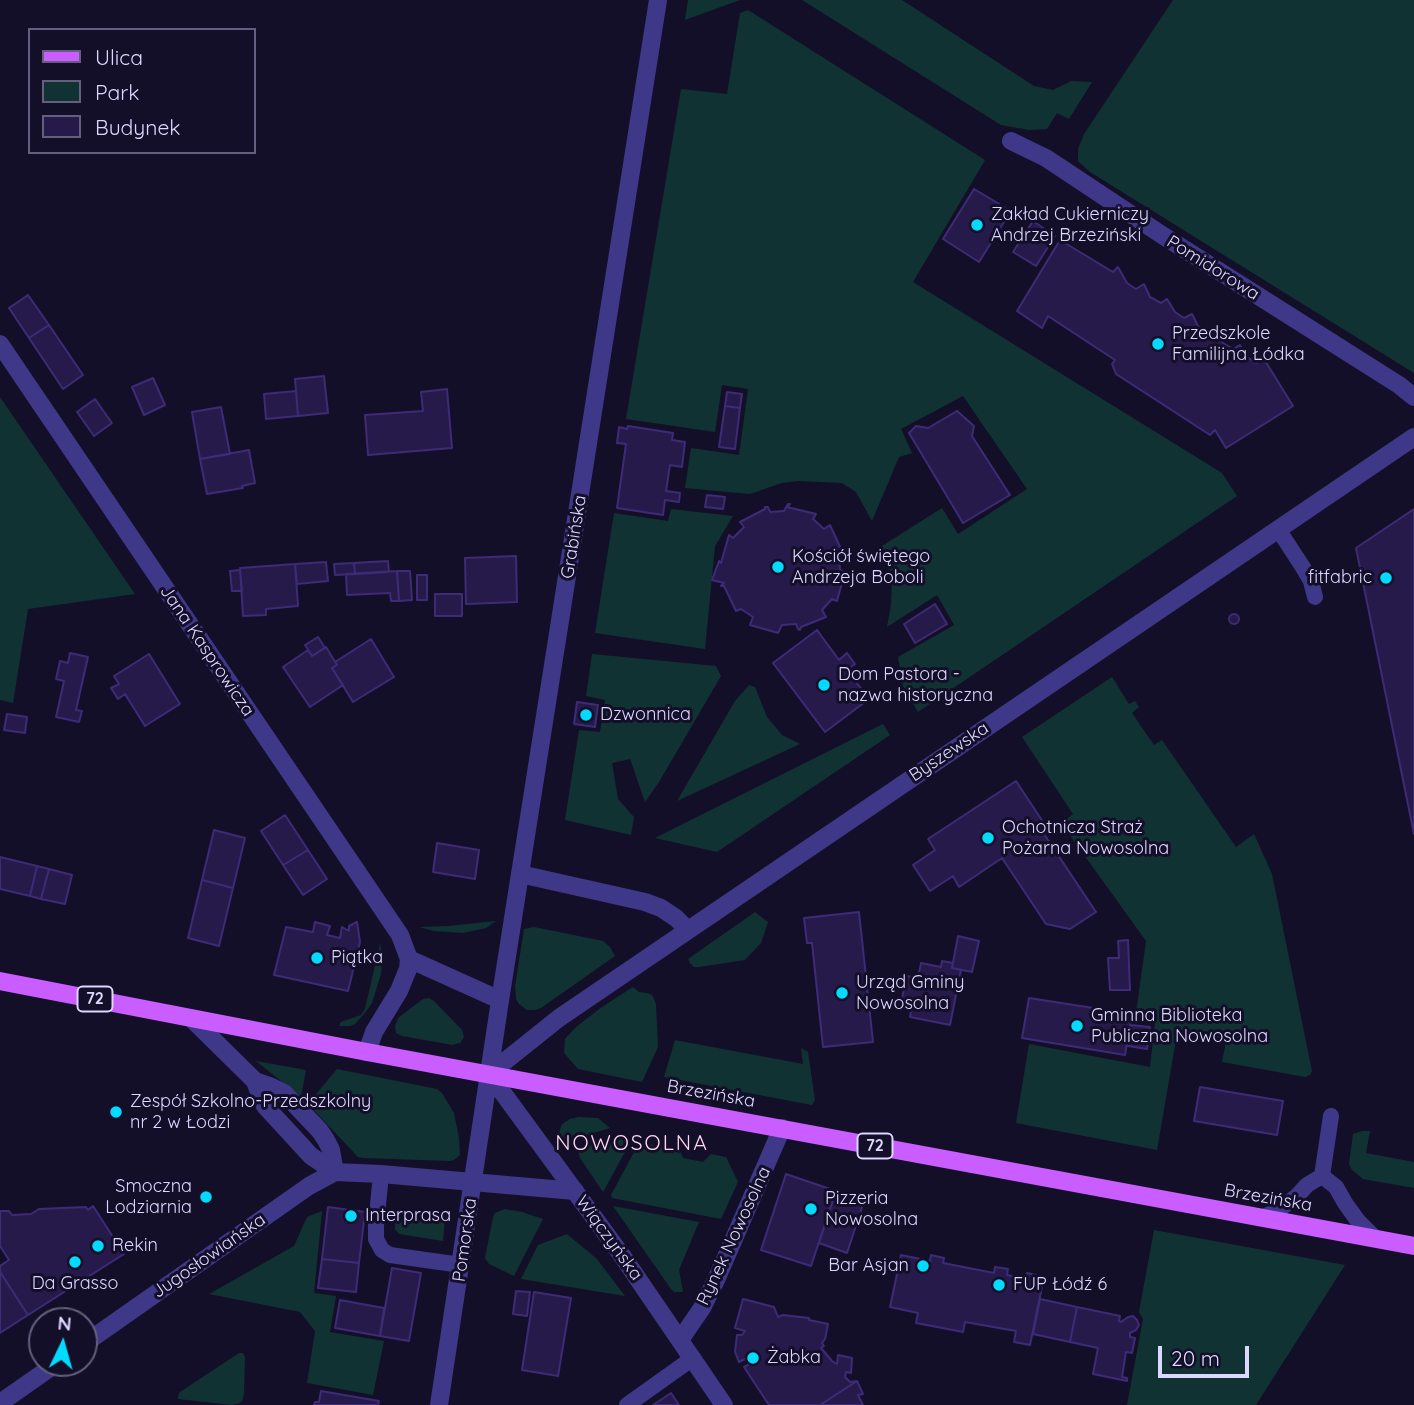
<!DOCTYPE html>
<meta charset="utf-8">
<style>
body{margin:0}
#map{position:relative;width:1414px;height:1405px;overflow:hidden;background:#140f28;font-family:Quicksand,sans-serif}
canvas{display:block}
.legend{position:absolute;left:28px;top:28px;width:228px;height:126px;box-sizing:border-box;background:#140f28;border:2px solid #645f7e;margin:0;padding:9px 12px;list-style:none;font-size:21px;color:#ddd6ff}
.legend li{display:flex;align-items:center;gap:14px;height:35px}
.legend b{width:35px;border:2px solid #645f7e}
.north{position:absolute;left:28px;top:1307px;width:70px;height:70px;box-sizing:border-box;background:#140f28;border:2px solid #645f7e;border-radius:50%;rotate:5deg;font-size:19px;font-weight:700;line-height:28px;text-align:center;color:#ddd6ff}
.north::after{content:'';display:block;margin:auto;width:24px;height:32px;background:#02daff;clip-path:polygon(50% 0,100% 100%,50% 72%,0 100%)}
.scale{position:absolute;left:1158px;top:1346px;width:91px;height:32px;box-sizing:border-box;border:4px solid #ddd6ff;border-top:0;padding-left:9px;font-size:21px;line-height:24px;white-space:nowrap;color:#ddd6ff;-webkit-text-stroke:5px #140f28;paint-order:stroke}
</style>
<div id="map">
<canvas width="1414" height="1405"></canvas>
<ul class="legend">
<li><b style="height:9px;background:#ca5dff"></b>Ulica</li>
<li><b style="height:19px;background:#113233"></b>Park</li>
<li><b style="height:19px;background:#261a4a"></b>Budynek</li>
</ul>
<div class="north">N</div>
<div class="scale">20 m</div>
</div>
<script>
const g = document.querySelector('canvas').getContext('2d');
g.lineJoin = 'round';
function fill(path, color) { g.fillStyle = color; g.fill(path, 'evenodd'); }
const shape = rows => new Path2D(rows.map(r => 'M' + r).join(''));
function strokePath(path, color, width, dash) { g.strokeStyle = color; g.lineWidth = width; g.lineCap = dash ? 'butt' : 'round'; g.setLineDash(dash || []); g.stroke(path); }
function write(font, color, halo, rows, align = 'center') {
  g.font = font + ' Quicksand,sans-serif'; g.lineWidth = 6; g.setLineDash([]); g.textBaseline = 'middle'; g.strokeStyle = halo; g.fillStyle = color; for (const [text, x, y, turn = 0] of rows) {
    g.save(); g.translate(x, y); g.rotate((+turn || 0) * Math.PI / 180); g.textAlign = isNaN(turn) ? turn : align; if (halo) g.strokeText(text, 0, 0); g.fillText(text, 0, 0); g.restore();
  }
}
fill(shape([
 [688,0,740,0,685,20],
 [802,0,902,0,1034,86,1053,90,1071,81,1092,82,1069,119,1057,113,1047,129,1029,130,1001,125],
 [1173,0,1414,0,1414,373,1090,172,1078,161,1078,149,1084,134],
 [748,10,985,160,913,282,1222,473,1237,496,918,712,903,686,898,657,954,625,937,595,887,627,891,605,892,578,882,546,942,508,958,534,1027,489,963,396,901,429,912,453,899,457,872,521,856,492,842,483,798,481,782,483,750,494,685,488,691,448,739,455,748,389,722,385,715,432,626,419,681,89,727,94,740,13],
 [0,397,135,594,28,609,13,703,0,700],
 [671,509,733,516,715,546,705,649,595,633,614,513,668,521],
 [592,654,716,666,721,676,659,782,645,802,630,759,612,763,618,799,634,817,631,835,565,820,579,730,600,732,605,700,586,696],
 [1112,677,1129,704,1135,701,1139,707,1132,713,1154,745,1162,740,1236,847,1254,834,1272,874,1312,1071,1310,1075,1305,1077,1222,1062,1226,1042,1177,1034,1157,1150,1016,1123,1029,1044,1150,1067,1155,1023,1135,1020,1146,941,1061,823,1073,814,1022,737],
 [749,685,755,687,767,717,782,735,800,744,677,801,735,701],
 [883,724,890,735,717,852,655,838],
 [755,912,768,922,761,943,745,960,699,967,694,967,690,963,688,959],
 [496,921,486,928,463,933,434,931,419,927,448,926],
 [534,927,603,941,610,947,615,956,541,1008,536,1010,527,1010,519,1004,516,999,515,986,524,929],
 [380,944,382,954,381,974,372,1003,364,1014,355,1024,350,1026,339,1026,341,1022,361,1015,365,1009],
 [633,987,639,992,647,993,652,995,656,1004,658,1047,642,1082,578,1069,564,1053,565,1039,576,1027,602,1007],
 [429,998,434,1001,462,1030,464,1037,460,1043,452,1045,402,1036,396,1033,395,1026,398,1018,423,999],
 [675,1040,803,1064,801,1048,808,1052,815,1100,812,1105,664,1077],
 [256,1061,306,1070,301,1097],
 [337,1069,437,1089,442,1093,454,1113,459,1138,460,1155,454,1160,450,1161,363,1158,358,1157,308,1104],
 [579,1117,598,1118,610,1128,562,1143,559,1133,562,1124,570,1119],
 [1362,1131,1370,1131,1366,1153,1414,1162,1414,1188,1363,1179,1352,1170,1349,1164,1353,1134],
 [612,1138,631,1141,603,1192,580,1158,578,1150,579,1148],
 [639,1143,679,1148,683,1158,703,1162,711,1154,726,1157,738,1182,721,1219,612,1198,611,1195],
 [613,1206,699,1222,679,1270,683,1292,674,1292,671,1289],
 [505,1209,522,1212,543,1219,514,1276,489,1264,485,1258,493,1217,495,1213],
 [322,1211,314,1293,336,1296,330,1332,384,1341,373,1395,307,1383,315,1331,300,1312,209,1294,294,1246,307,1217],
 [395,1215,445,1219,443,1241,399,1234,395,1229],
 [1154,1230,1345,1265,1256,1405,1127,1405,1143,1319,1139,1312],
 [567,1234,597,1259,625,1296,521,1279,538,1245],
 [239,1353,243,1353,245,1357,244,1392,243,1399,240,1403,232,1405,178,1399,178,1396,180,1392]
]), '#113233');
const building = shape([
 [974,189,1011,211,979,262,943,239,974,189],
 [1033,221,1055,236,1036,266,1013,252,1033,221],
 [1060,240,1113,272,1118,267,1127,283,1136,289,1144,284,1150,297,1161,303,1167,299,1175,312,1184,318,1192,314,1198,326,1207,332,1215,330,1223,343,1233,349,1240,345,1247,357,1256,363,1264,359,1293,406,1226,448,1215,430,1210,435,1116,374,1112,364,1115,360,1048,316,1042,328,1017,311,1060,240],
 [28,295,49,325,29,338,9,308,28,295],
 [49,325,83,375,63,389,29,338,49,325],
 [324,376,328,413,298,416,295,379,324,376],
 [153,378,165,405,144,415,132,387,153,378],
 [447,389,452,448,368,455,365,415,423,411,421,392,447,389],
 [296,391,298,416,266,419,264,394,296,391],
 [727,392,742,394,740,408,725,406,727,392],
 [95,399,112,423,94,436,77,412,95,399],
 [725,406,740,408,735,449,719,447,725,406],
 [221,407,230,454,200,459,192,412,221,407],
 [957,411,974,426,972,436,1010,495,963,523,909,433,916,426,928,428,957,411],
 [628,426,673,433,672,440,685,442,682,467,670,465,666,491,680,493,679,502,665,500,663,515,617,508,626,444,617,443,619,427,627,429,628,426],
 [249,450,255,483,242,486,243,488,207,494,200,459,249,450],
 [707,495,725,497,723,509,705,507,707,495],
 [788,504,790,504,787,507,816,514,813,519,824,529,830,525,842,551,844,551,844,554,839,555,840,570,847,573,847,575,844,575,837,601,832,599,822,610,826,617,801,627,800,630,798,629,796,624,782,625,778,633,750,625,753,617,741,609,736,611,724,586,721,586,724,583,712,580,719,561,721,563,729,535,733,538,744,527,740,522,765,509,765,507,768,507,770,512,784,511,788,504],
 [1414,509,1414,834,1356,548,1414,509],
 [516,556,517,602,466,604,465,558,516,556],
 [388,561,389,572,355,574,354,563,388,561],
 [326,562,328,581,297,584,295,564,326,562],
 [354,563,355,574,335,575,334,564,354,563],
 [295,564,298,606,266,609,266,615,243,616,240,568,295,564],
 [240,570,242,591,232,591,230,571,240,570],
 [397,571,410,571,412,600,399,601,397,571],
 [397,571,399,601,391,601,390,593,347,595,346,574,397,571],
 [417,575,427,575,427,600,417,600,417,575],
 [435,594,462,594,462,616,435,616,435,594],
 [935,604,947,624,915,643,904,624,935,604],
 '1229 619a5 5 0 1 1 10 0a5 5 0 1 1-10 0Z',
 [817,630,839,660,847,653,855,664,847,670,869,699,825,732,773,663,817,630],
 [318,637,325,648,312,656,305,645,318,637],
 [371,639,394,677,353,702,332,668,337,665,335,662,371,639],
 [326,647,337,665,332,668,343,685,310,707,283,667,308,650,312,656,326,647],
 [70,653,88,657,76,710,82,711,79,722,56,717,64,681,56,679,60,661,68,663,70,653],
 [149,654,180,704,145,726,125,694,118,699,111,688,119,684,114,676,149,654],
 [577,702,598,705,595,727,574,724,577,702],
 [7,714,27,717,25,733,4,730,7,714],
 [1016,781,1047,828,1042,831,1096,912,1070,929,1046,924,1002,858,959,887,953,876,930,891,913,865,935,850,928,839,1016,781],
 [285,815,308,850,283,865,261,831,285,815],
 [214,830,245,838,233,888,202,880,214,830],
 [437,843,479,850,475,879,433,872,437,843],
 [308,850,327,879,303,895,283,865,308,850],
 [0,857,37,866,30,896,0,889,0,857],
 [37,866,49,869,41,899,30,896,37,866],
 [49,869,72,875,65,904,41,899,49,869],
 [202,880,233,888,219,946,188,938,202,880],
 [859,912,873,1042,823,1047,812,943,807,943,804,918,859,912],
 [315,922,330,926,327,935,340,938,342,927,349,931,349,926,357,922,360,942,348,991,274,975,286,927,313,932,315,922],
 [958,936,979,941,972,972,952,968,958,936],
 [1128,940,1130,990,1110,990,1108,958,1119,958,1118,941,1128,940],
 [942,961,953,963,952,968,961,970,950,1025,910,1017,913,1000,902,998,907,976,918,978,921,963,941,967,942,961],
 [1029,998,1132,1014,1125,1055,1022,1038,1029,998],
 [1131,1025,1150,1027,1147,1049,1128,1046,1131,1025],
 [1200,1087,1283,1101,1277,1135,1194,1121,1200,1087],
 [786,1174,836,1191,811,1266,761,1250,786,1174],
 [836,1191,864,1201,847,1253,819,1243,836,1191],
 [93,1206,124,1254,28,1315,0,1272,0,1266,9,1260,0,1246,0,1211,9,1211,12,1215,31,1214,39,1209,86,1207,88,1210,93,1206],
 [328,1207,365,1212,359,1263,322,1259,328,1207],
 [901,1255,930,1261,931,1255,944,1258,943,1263,994,1273,995,1267,1008,1269,1007,1275,1026,1279,1027,1273,1044,1277,1030,1345,1014,1342,1016,1331,965,1322,963,1332,916,1323,918,1313,890,1307,901,1255],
 [322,1259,359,1263,356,1292,318,1288,322,1259],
 [392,1268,421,1273,409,1341,380,1336,392,1268],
 [0,1272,28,1315,0,1333,0,1272],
 [516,1291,530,1292,527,1316,513,1314,516,1291],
 [534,1292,571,1298,558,1376,522,1370,534,1292],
 [743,1299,774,1307,778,1317,783,1315,809,1318,809,1320,828,1324,825,1339,822,1343,824,1346,821,1348,832,1361,837,1364,838,1355,852,1358,851,1373,846,1372,845,1377,850,1382,857,1381,820,1405,769,1405,744,1367,752,1363,747,1358,739,1362,735,1352,737,1335,742,1335,745,1331,735,1328,743,1299],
 [1040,1299,1077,1307,1070,1342,1033,1334,1040,1299],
 [340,1300,384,1308,380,1336,335,1328,340,1300],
 [1077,1307,1120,1316,1119,1321,1121,1322,1128,1317,1133,1316,1137,1320,1139,1325,1136,1330,1130,1333,1130,1337,1135,1338,1132,1353,1126,1352,1122,1377,1127,1378,1127,1381,1093,1374,1098,1348,1070,1342,1077,1307],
 [857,1381,863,1394,858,1395,863,1405,820,1405,857,1381],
 [321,1391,379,1401,378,1405,314,1405,315,1402,319,1402,321,1391],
 [671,1393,679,1405,653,1405,671,1393]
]);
fill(building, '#261a4a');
strokePath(building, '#3e2b77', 2);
strokePath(shape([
 [1278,529,1304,569,1311,581,1315,597],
 [381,1174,376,1226,376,1239,382,1250,390,1255,461,1265],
 [1322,1176,1336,1187,1345,1203,1358,1221,1376,1239],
 [1262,1218,1280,1209,1297,1196,1307,1185,1322,1176,1331,1116],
 [627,1405,693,1358]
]), '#3f3889', 16);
strokePath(shape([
 [1011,141,1046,158,1162,235,1399,385,1414,397],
 [0,344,400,935,409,959,408,969,399,991,374,1032,367,1052],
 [520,874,645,902,661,908,676,918,688,930],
 [409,959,500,1000],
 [191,1018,255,1081,261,1098,265,1106,311,1156,335,1172,381,1174,575,1191],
 [255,1081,272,1087,284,1093,320,1131,326,1140,331,1150,335,1172],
 [680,1340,702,1308,716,1280,782,1128],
 [84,1344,309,1186,335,1172],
 [0,1403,57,1363]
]), '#3f3889', 18);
strokePath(shape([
 [489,1074,559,1018,1414,437],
 [489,1074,623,1257,724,1405],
 [439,1405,499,1007,658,0]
]), '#3f3889', 18);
strokePath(shape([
 [0,981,367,1052,1414,1246]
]), '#ca5dff', 18);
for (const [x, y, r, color] of [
 [977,225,7,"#02daff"],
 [1158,344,7,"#02daff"],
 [778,567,7,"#02daff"],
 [1386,578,7,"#02daff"],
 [824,685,7,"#02daff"],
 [586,715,7,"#02daff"],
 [988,838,7,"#02daff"],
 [317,958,7,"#02daff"],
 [842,993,7,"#02daff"],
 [1077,1026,7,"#02daff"],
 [116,1112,7,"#02daff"],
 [206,1197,7,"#02daff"],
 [811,1209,7,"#02daff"],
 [351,1216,7,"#02daff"],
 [98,1246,7,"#02daff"],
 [75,1262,7,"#02daff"],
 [923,1266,7,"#02daff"],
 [999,1285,7,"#02daff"],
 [753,1358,7,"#02daff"]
]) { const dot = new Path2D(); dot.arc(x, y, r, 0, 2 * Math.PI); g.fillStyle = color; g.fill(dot); strokePath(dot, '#140f28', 2.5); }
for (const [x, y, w] of [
 [95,999,35],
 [875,1146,35]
]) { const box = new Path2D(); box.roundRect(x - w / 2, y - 12.5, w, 25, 5); g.fillStyle = '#140f28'; g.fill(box); strokePath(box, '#ddd6ff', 2); }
write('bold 16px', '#ddd6ff', null, [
 ["72",95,999],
 ["72",875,1146]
]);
write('18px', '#ddd6ff', '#140f28', [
 ["Zakład Cukierniczy",991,215],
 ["Andrzej Brzeziński",991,236],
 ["Przedszkole",1172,334],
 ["Familijna Łódka",1172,355],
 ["Kościół świętego",792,557],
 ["Andrzeja Boboli",792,578],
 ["fitfabric",1372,578,"right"],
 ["Dom Pastora -",838,675],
 ["nazwa historyczna",838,696],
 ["Dzwonnica",600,715],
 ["Ochotnicza Straż",1002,828],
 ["Pożarna Nowosolna",1002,849],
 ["Piątka",331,958],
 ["Urząd Gminy",856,983],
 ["Nowosolna",856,1004],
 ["Gminna Biblioteka",1091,1016],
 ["Publiczna Nowosolna",1091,1037],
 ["Zespół Szkolno-Przedszkolny",130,1102],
 ["nr 2 w Łodzi",130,1123],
 ["Smoczna",192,1187,"right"],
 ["Lodziarnia",192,1208,"right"],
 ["Pizzeria",825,1199],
 ["Nowosolna",825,1220],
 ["Interprasa",365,1216],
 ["Rekin",112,1246],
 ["Bar Asjan",909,1266,"right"],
 ["Da Grasso",75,1284,"center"],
 ["FUP Łódź 6",1013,1285],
 ["Żabka",767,1358]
], 'left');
write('18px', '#ddd6ff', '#140f28', [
 ["Pomidorowa",1213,268,32],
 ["Grabińska",574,537,-81],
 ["Jana Kasprowicza",207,651,56],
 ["Byszewska",949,752,-34],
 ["Brzezińska",711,1094,10],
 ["Brzezińska",1268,1198,10],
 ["Rynek Nowosolna",734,1236,-65],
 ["Wiączyńska",609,1238,54],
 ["Pomorska",465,1240,-82],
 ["Jugosłowiańska",209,1256,-35]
]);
g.letterSpacing = '2px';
write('21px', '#ffd8ef', '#140f28', [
 ["NOWOSOLNA",632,1144]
]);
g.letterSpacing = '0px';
</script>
